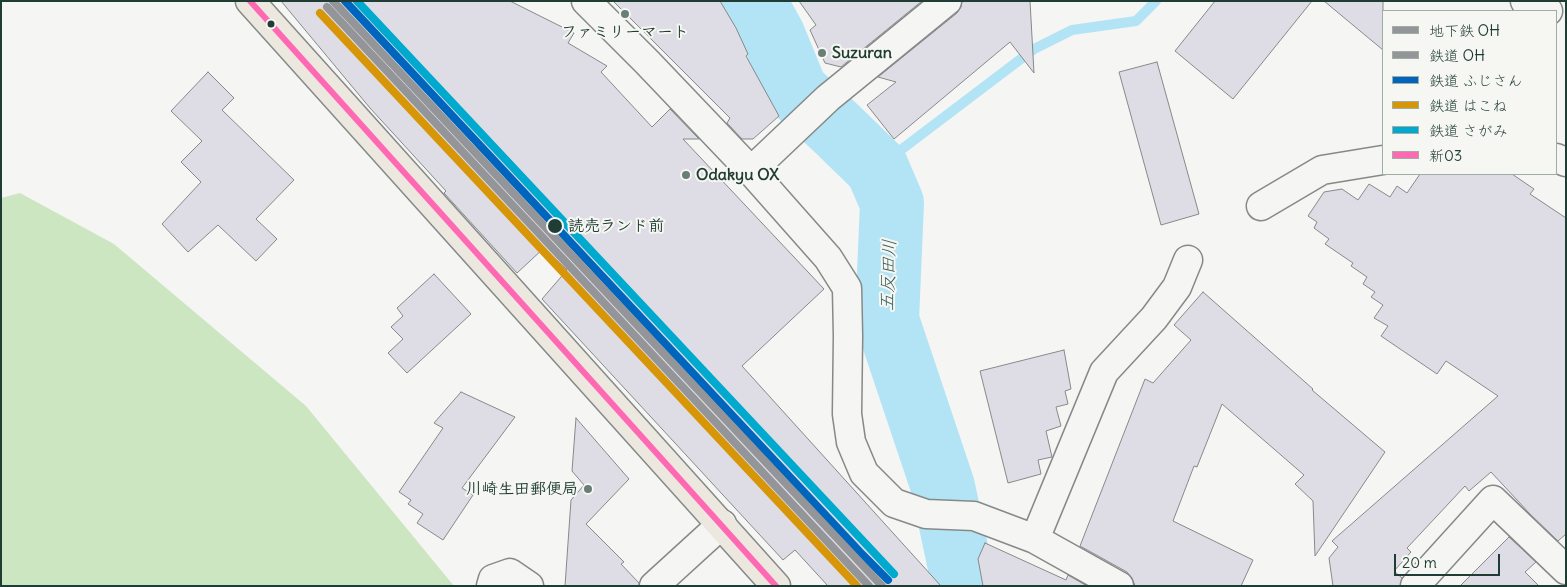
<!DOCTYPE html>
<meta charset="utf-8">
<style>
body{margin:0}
#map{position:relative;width:1567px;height:587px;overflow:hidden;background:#f5f5f3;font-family:Delius,"Klee One",sans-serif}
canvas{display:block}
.frame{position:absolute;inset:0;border:2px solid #1f3d34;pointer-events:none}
.legend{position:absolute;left:1382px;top:10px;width:175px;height:165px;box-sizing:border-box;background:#f6f6f2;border:1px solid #a0aca6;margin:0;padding:6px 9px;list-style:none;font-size:15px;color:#1f3d34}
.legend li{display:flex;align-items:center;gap:10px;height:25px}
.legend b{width:25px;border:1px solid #a0aca6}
.scale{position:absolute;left:1394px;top:554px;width:106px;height:22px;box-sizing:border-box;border:2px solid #1f3d34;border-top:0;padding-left:6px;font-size:15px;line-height:18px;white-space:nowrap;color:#1f3d34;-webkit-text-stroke:4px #f6f6f2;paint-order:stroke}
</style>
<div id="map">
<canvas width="1567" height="587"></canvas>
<div class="frame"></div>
<ul class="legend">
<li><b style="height:6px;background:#939598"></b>地下鉄 OH</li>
<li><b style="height:6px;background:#939598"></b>鉄道 OH</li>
<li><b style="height:6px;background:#0065bd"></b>鉄道 ふじさん</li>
<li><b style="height:6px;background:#d79608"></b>鉄道 はこね</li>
<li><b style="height:6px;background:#00a9ce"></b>鉄道 さがみ</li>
<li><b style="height:6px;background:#ff69b4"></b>新03</li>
</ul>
<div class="scale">20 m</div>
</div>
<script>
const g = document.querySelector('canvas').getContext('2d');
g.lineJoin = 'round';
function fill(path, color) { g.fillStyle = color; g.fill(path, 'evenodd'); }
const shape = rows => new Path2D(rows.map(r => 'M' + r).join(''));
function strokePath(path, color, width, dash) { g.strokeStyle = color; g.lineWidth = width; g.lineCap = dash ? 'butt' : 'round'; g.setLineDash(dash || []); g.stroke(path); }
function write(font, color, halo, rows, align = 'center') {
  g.font = font + ' Delius,"Klee One",sans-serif'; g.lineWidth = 4; g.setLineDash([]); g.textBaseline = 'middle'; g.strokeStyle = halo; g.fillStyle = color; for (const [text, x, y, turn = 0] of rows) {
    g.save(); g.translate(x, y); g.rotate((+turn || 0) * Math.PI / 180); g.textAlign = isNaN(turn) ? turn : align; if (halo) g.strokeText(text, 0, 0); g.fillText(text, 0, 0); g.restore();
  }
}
fill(shape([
 [20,193,114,244,306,406,454,586,1,586,1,198]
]), '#cde6c2');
strokePath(shape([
 [877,168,1034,49,1072,30,1136,21,1156,1]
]), '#b2e4f6', 10);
strokePath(shape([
 [754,1,773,35,796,91,838,130,877,168,892,203,887,320,943,487,964,586]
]), '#b2e4f6', 64);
const building = shape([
 [281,1,510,1,574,33,568,43,607,66,601,72,652,127,670,109,699,139,683,139,824,289,742,366,941,586,828,586,795,550,783,560,542,299,567,270,544,248,517,273,444,193,446,191,370,108,281,1],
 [613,1,720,1,736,28,748,54,746,56,779,116,753,139,742,139,727,123,730,118,613,1],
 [799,1,922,1,841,67,825,63,810,30,816,25,799,1],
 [962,1,1030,1,1034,73,1010,42,894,139,867,105,896,82,878,77,957,13,961,7,962,1],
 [1215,1,1312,1,1233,99,1175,51,1215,1],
 [1324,1,1383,1,1383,50,1324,1],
 [1157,62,1199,214,1161,225,1119,72,1157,62],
 [208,72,234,98,222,110,294,180,256,219,277,239,256,261,218,225,188,252,162,224,201,182,181,162,202,141,171,111,208,72],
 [1420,174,1512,174,1534,189,1530,194,1566,218,1566,534,1558,541,1530,514,1491,472,1469,491,1465,486,1407,548,1411,552,1394,571,1402,578,1400,586,1333,586,1329,558,1338,547,1332,541,1498,396,1446,361,1437,374,1381,336,1388,326,1374,318,1383,305,1371,297,1375,292,1363,284,1367,277,1351,266,1353,263,1325,244,1329,239,1314,228,1317,222,1308,216,1324,192,1342,189,1358,200,1369,184,1390,197,1397,186,1407,193,1420,174],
 [434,274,471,314,407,373,388,353,403,339,391,327,403,316,397,308,434,274],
 [1203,292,1313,389,1312,390,1385,452,1315,556,1313,501,1295,484,1304,475,1222,404,1197,467,1194,466,1173,521,1253,560,1241,586,1135,586,1132,578,1127,572,1080,546,1145,379,1153,383,1191,340,1174,325,1203,292],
 [1064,350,1071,389,1065,391,1068,404,1056,407,1061,426,1046,431,1052,457,1038,460,1041,474,1008,483,980,371,1064,350],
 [461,392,515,417,462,488,473,495,443,540,417,523,423,514,408,504,411,500,399,492,443,428,434,423,461,392],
 [576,418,629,479,586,524,624,562,621,564,639,583,639,586,565,586,571,500,584,485,572,471,576,418],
 [1509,537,1536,562,1525,572,1539,586,1460,586,1509,537],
 [985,543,1066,580,1068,575,1087,586,983,586,978,559,985,543]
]);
fill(building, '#dedce5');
strokePath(building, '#858a88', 1);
const minor = shape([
 [586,1,647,62,751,171,828,258,847,288,848,336,847,414,851,442,864,473,894,503,926,514,974,516,1035,539,1119,586],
 [1525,1,1548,11],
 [1556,158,1566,162],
 [751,171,828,98,947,1],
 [1261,206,1322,170,1383,160],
 [1035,539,1104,372,1154,318,1177,287,1188,260],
 [491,586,493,579,510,573,529,586],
 [654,586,722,524],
 [1415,586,1493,500,1566,570]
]);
const major = shape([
 [250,1,776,586]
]);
strokePath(minor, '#858a88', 31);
strokePath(major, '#858a88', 31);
strokePath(minor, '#f5f5f3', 28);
strokePath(major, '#ece8df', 28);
strokePath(shape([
 [250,1,776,586]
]), '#ff69b4', 6);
strokePath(shape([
 [327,7,869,586]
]), '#939598', 8);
strokePath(shape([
 [345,1,860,552,888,580]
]), '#0065bd', 8);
strokePath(shape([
 [320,13,857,586]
]), '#d79608', 8);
strokePath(shape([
 [357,1,894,574]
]), '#00a9ce', 8);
strokePath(shape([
 [333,1,882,586]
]), '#939598', 8);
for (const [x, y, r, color] of [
 [625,14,5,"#6a7d77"],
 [271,24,4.5,"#1f3d34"],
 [822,53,5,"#6a7d77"],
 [686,175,5,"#6a7d77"],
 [555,226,8,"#1f3d34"],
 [588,489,5,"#6a7d77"]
]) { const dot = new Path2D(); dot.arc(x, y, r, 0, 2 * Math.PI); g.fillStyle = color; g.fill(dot); strokePath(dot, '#f6f6f2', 2); }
write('bold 16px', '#1f3d34', '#f6f6f2', [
 ["ファミリーマート",625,32,"center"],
 ["Suzuran",832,53],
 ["Odakyu OX",696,175],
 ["川崎生田郵便局",578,489,"right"]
], 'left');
write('bold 16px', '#1f3d34', '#f6f6f2', [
 ["読売ランド前",568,226]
], 'left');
write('italic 18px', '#375d5b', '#f6f6f2', [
 ["五反田川",889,275,-88]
]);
</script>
